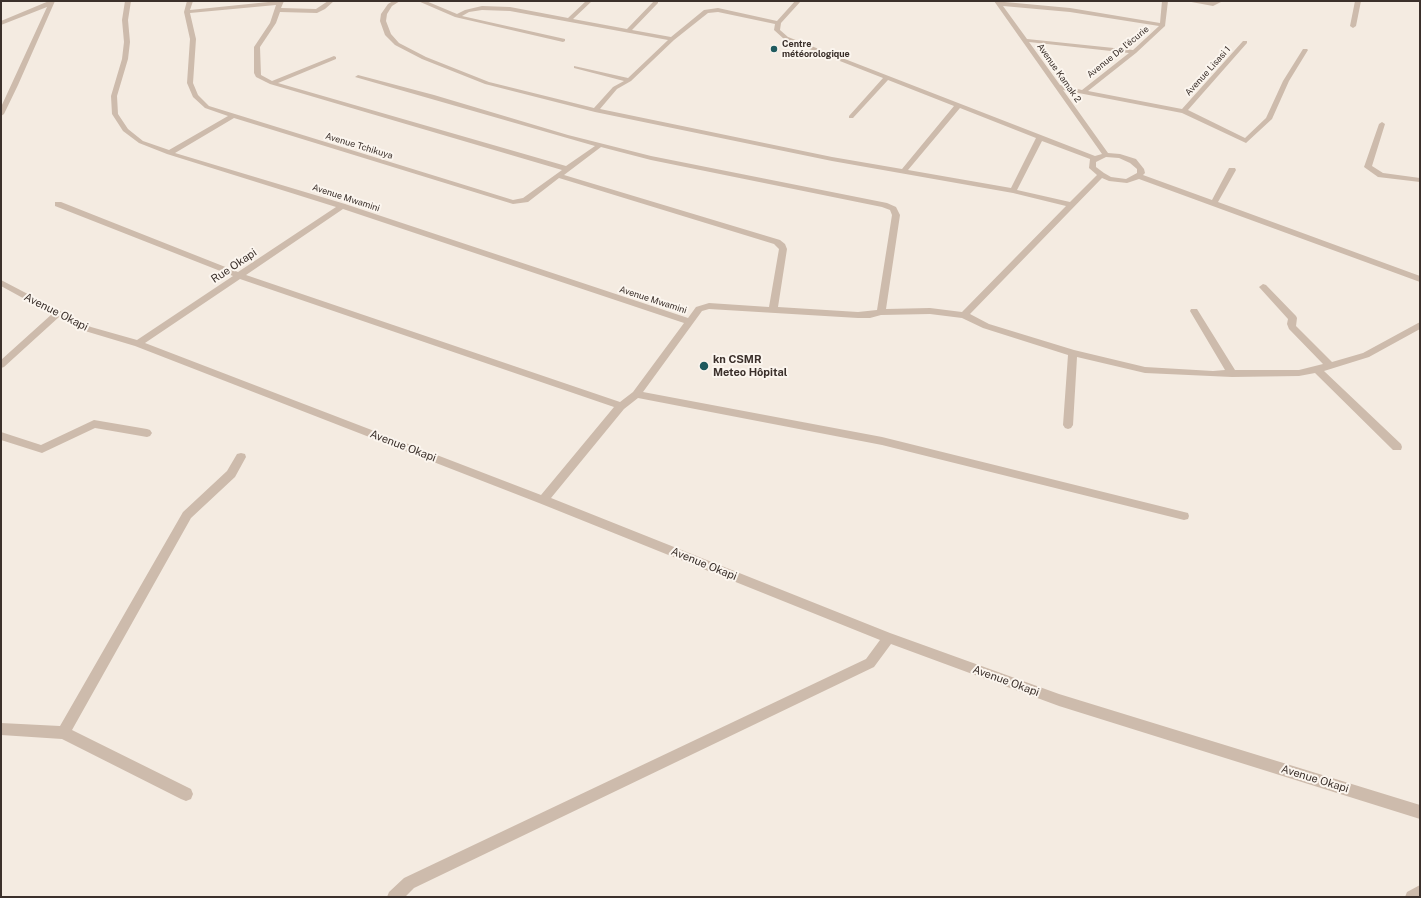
<!DOCTYPE html>
<meta charset="utf-8">
<style>
body{margin:0}
#map{position:relative;width:1421px;height:898px;overflow:hidden;background:#f4ebe1;font-family:"Public Sans",sans-serif}
canvas{display:block}
.frame{position:absolute;inset:0;border:2px solid #3b302b;pointer-events:none}
</style>
<div id="map">
<canvas width="1421" height="898"></canvas>
<div class="frame"></div>
</div>
<script>
const g = document.querySelector('canvas').getContext('2d');
g.lineJoin = 'round';
const shape = rows => new Path2D(rows.map(r => 'M' + r).join(''));
function fill(path, color) { g.fillStyle = color; g.fill(path, 'evenodd'); }
function strokePath(path, color, width, dash) { g.strokeStyle = color; g.lineWidth = width; g.lineCap = dash ? 'butt' : 'round'; g.setLineDash(dash || []); g.stroke(path); }
function write(font, color, halo, rows, align = 'center') {
  g.font = font + ' "Public Sans",sans-serif'; g.lineWidth = 4; g.setLineDash([]); g.textBaseline = 'middle'; g.strokeStyle = halo; g.fillStyle = color; for (const [text, x, y, turn = 0] of rows) {
    g.save(); g.translate(x, y); g.rotate((+turn || 0) * Math.PI / 180); g.textAlign = isNaN(turn) ? turn : align; if (halo) g.strokeText(text, 0, 0); g.fillText(text, 0, 0); g.restore();
  }
}
fill(shape([
 [49,1,55,1,18,85,4,114,1,116,1,107,47,7,1,25,1,21,49,1],
 [125,1,131,1,128,20,130,42,128,59,117,96,118,114,128,129,143,141,169,150,228,116,205,108,193,97,187,83,190,39,184,12,187,1,193,1,190,10,278,1,284,1,281,8,316,9,328,1,334,1,325,9,317,13,280,12,276,23,260,47,261,75,272,81,334,56,336,57,336,59,278,83,566,166,595,146,355,77,358,75,434,95,568,135,651,156,887,203,896,207,900,215,886,309,930,308,962,312,1066,206,1013,193,832,161,595,112,485,84,422,59,395,45,385,35,380,21,381,14,388,4,393,1,400,1,392,6,387,14,386,21,391,34,399,43,426,57,489,82,594,108,613,87,624,81,574,68,574,66,628,78,668,40,510,11,482,10,469,12,462,16,565,39,565,41,563,42,455,17,418,1,426,1,457,14,465,10,482,6,510,7,568,18,586,1,592,1,573,19,627,29,654,1,658,1,658,3,632,30,671,37,704,10,718,8,777,21,795,1,801,1,781,23,780,30,788,37,1095,156,1102,154,994,1,1070,8,1160,23,1162,1,1168,1,1165,26,1136,53,1088,91,1182,109,1243,41,1247,41,1247,43,1188,110,1245,138,1266,118,1283,81,1303,49,1307,49,1308,50,1289,81,1272,119,1246,143,1182,113,1063,90,1108,153,1120,154,1136,159,1144,169,1145,173,1143,175,1212,200,1229,168,1235,168,1236,170,1218,202,1420,276,1420,282,1139,179,1127,183,1109,181,1102,178,970,314,989,324,1074,350,1145,367,1213,371,1225,370,1190,311,1191,309,1197,309,1235,370,1299,370,1323,364,1289,329,1287,324,1288,319,1259,287,1263,284,1266,285,1296,316,1297,318,1296,326,1332,362,1363,353,1420,322,1420,329,1369,357,1324,371,1401,444,1402,447,1401,450,1393,450,1315,373,1299,376,1232,377,1145,373,1077,357,1073,425,1071,428,1068,429,1065,428,1063,425,1068,355,983,328,962,318,930,314,881,315,870,318,858,318,709,309,702,311,643,392,882,437,1184,512,1188,513,1189,516,1188,519,1184,520,882,445,638,398,624,409,551,498,890,633,1059,694,1420,805,1420,819,1059,706,891,644,874,667,414,888,405,897,387,897,389,892,404,878,866,659,880,640,539,503,135,346,85,331,59,317,4,367,1,368,1,360,52,314,1,286,1,280,91,327,137,340,233,276,55,206,55,202,61,202,238,272,336,207,167,154,139,143,123,131,112,114,111,96,122,59,124,42,122,20,125,1],
 [276,5,270,23,254,47,254,73,256,77,270,84,562,170,523,198,513,200,209,106,198,95,193,83,196,39,190,13,276,5],
 [1003,6,1070,12,1159,26,1133,50,1027,39,1003,6],
 [718,12,775,24,774,30,784,39,883,78,849,116,849,118,853,118,888,80,954,106,902,169,832,157,600,109,617,89,631,81,674,40,708,13,718,12],
 [1029,42,1129,53,1082,90,1060,85,1029,42],
 [960,108,1036,138,1011,188,908,170,960,108],
 [234,118,513,204,528,202,559,178,774,244,779,249,769,307,709,303,696,307,688,318,345,204,175,153,234,118],
 [1042,141,1090,159,1089,168,1097,175,1070,202,1017,190,1042,141],
 [601,147,651,160,882,207,890,210,892,215,877,310,858,312,778,307,787,249,785,244,780,240,564,175,601,147],
 [1106,157,1119,158,1130,163,1137,169,1137,173,1126,179,1111,177,1104,173,1096,167,1096,162,1106,157],
 [343,209,684,323,633,392,620,402,246,275,343,209],
 [240,279,614,407,541,495,145,343,240,279],
 [1186,1,1212,2,1223,1,1213,6,1186,1],
 [1355,1,1361,1,1356,26,1353,28,1350,26,1355,1],
 [1382,122,1385,124,1372,166,1383,173,1420,178,1420,182,1378,177,1364,167,1379,124,1382,122],
 [94,420,147,429,150,430,152,433,150,436,147,437,95,428,42,453,1,440,1,432,41,445,94,420],
 [241,453,245,454,246,457,235,477,191,518,72,730,191,789,193,794,191,799,186,801,181,799,62,739,1,735,1,723,60,726,183,512,227,471,237,454,241,453],
 [1420,885,1420,897,1405,897,1407,892,1420,885]
]), '#cdbbac');
for (const [x, y, r, color] of [
 [774,49,4,"#1f5a5e"],
 [704,366,5,"#1f5a5e"]
]) { const dot = new Path2D(); dot.arc(x, y, r, 0, 2 * Math.PI); g.fillStyle = color; g.fill(dot); strokePath(dot, '#fbf5ee', 1.5); }
write('bold 9px', '#3b302b', '#fbf5ee', [
 ["Centre",782,44],
 ["météorologique",782,54]
], 'left');
write('9px', '#3b302b', '#fbf5ee', [
 ["Avenue De l'écurie",1118,52,-39],
 ["Avenue Lisasi 1",1208,71,-48],
 ["Avenue Kamak 2",1059,73,55],
 ["Avenue Tchikuya",359,146,17],
 ["Avenue Mwamini",346,198,18],
 ["Avenue Mwamini",653,300,18]
]);
write('11px', '#3b302b', '#fbf5ee', [
 ["Rue Okapi",234,266,-34],
 ["Avenue Okapi",56,312,27],
 ["Avenue Okapi",403,446,21],
 ["Avenue Okapi",704,564,22],
 ["Avenue Okapi",1006,681,20],
 ["Avenue Okapi",1315,779,17]
]);
write('bold 11px', '#3b302b', '#fbf5ee', [
 ["kn CSMR",713,360],
 ["Meteo Hôpital",713,373]
], 'left');
</script>
